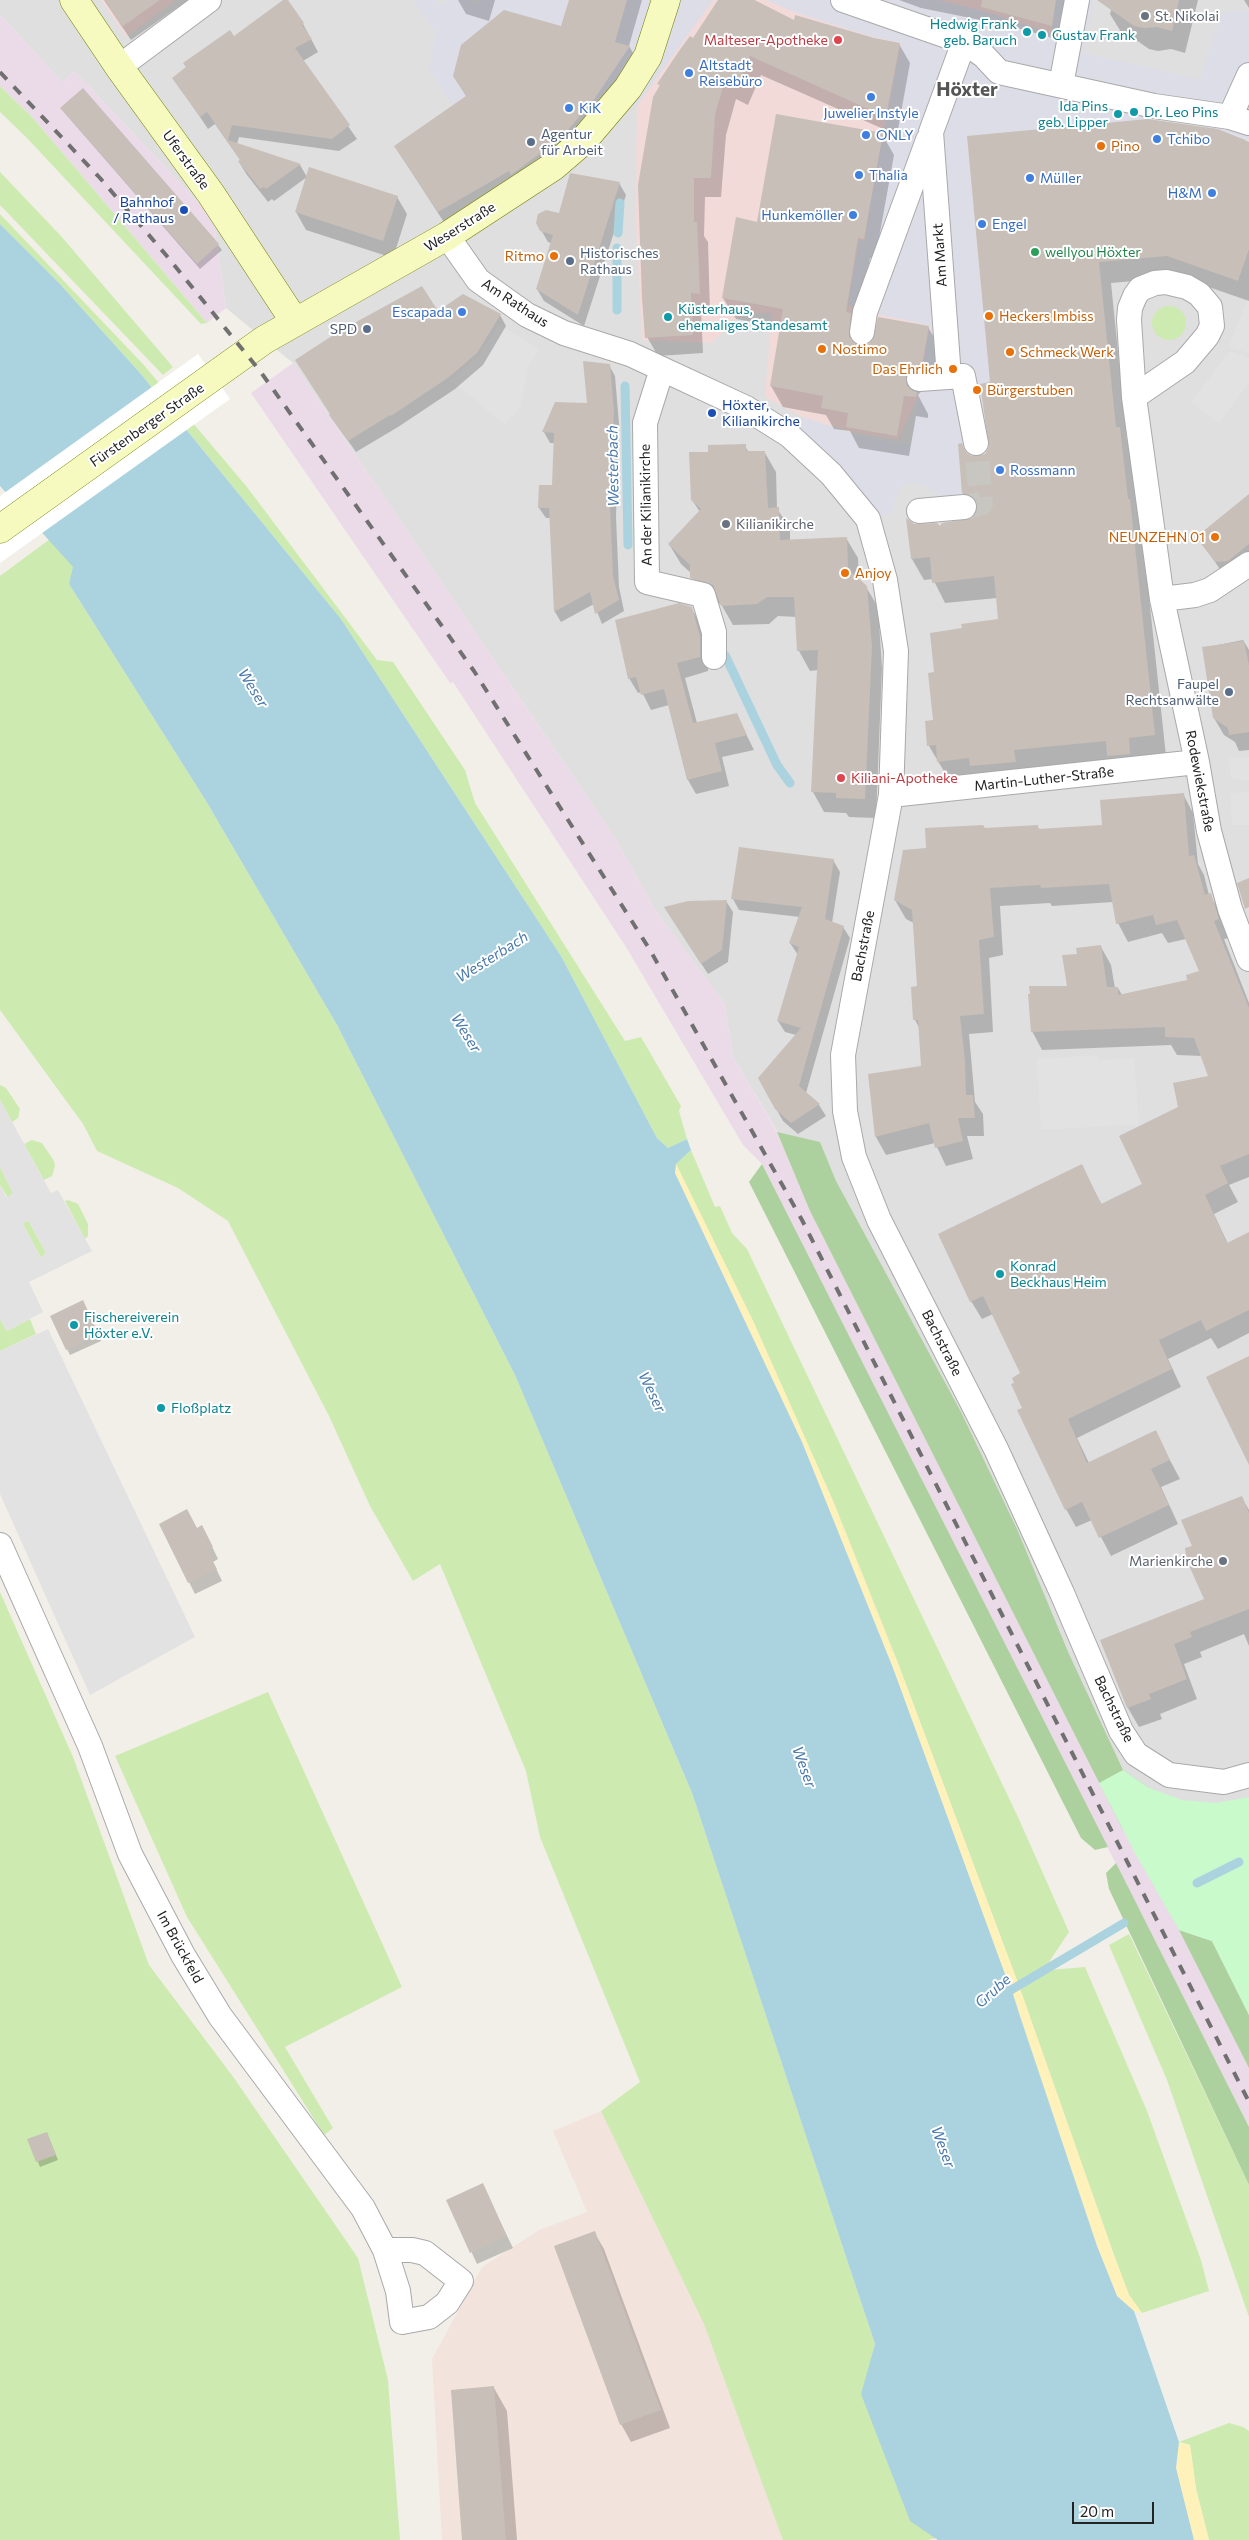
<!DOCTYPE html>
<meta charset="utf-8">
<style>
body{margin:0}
#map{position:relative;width:1249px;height:2540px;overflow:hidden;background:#f2efe9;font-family:Commissioner,sans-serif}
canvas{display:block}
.scale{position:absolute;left:1072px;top:2502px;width:82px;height:22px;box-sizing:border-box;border:2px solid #222;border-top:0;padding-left:6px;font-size:15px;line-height:18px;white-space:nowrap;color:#222;-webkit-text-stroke:4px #fff;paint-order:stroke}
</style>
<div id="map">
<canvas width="1249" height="2540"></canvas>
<div class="scale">20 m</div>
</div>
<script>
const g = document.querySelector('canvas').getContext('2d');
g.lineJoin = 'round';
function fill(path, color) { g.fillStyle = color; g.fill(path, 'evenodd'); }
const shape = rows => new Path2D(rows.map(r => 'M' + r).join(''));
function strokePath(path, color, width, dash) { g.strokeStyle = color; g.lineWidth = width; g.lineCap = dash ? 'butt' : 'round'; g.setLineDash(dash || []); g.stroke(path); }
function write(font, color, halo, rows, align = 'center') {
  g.font = font + ' Commissioner,sans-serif'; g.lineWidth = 4; g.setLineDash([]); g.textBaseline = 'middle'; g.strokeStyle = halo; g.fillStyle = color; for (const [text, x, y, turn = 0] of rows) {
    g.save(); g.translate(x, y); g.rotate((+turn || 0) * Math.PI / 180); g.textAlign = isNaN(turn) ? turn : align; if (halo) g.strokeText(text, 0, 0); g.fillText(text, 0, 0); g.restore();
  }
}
fill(shape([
 [0,0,1249,0,1249,2015,1212,1941,1135,1853,810,1211,777,1131,733,1057,724,1003,655,910,616,840,293,363,226,308,213,218,74,71,63,83,0,15]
]), '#e0dfdf');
fill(shape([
 [101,0,176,0,126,37],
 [713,0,765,0,797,13,873,37,901,42,865,240,859,240,848,305,930,326,917,398,898,440,853,432,803,417,765,397,772,313,740,315,712,343,642,340,636,224,637,106],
 [938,0,1056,0,1051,33,990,13]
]), '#f2dad9');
fill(shape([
 [0,15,63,83,74,71,213,218,226,308,207,323,32,117,0,86],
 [293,363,616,840,655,910,724,1003,733,1057,777,1132,810,1211,1135,1853,1249,2015,1249,2127,762,1164,743,1145,626,947,453,682,450,683,251,393]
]), '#ebdbe8');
fill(shape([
 [601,2111,898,2540,442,2540,432,2359,482,2267,539,2230,587,2212,553,2131]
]), '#f3e3dd');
fill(shape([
 [0,86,32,117,207,323,201,324,26,137,0,112],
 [0,172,61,236,173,367,163,375,0,205],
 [0,214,143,364,247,487,377,660,393,662,465,770,475,803,625,1041,641,1037,681,1106,679,1111,687,1139,668,1148,657,1138,561,956,341,619,140,373,60,284,0,224],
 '1152 323a17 17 0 1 1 34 0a17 17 0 1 1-34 0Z',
 [50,539,74,567,69,584,206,801,337,1025,515,1375,692,1793,875,2344,862,2394,910,2520,937,2538,927,2540,783,2540,704,2324,601,2111,640,2082,540,1837,526,1771,440,1564,413,1581,370,1506,329,1416,228,1221,178,1188,97,1151,83,1124,0,1010,0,576],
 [0,1085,6,1088,20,1109,18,1118,12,1122,0,1100],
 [32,1140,42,1143,54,1161,55,1166,52,1176,44,1180,24,1144],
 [691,1150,715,1207,720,1206,732,1233,747,1249,1018,1817,1069,1932,1047,1965,1018,1983,899,1666,833,1501,753,1321,676,1164],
 [0,1167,13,1193,8,1198,0,1185],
 [68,1200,78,1204,88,1224,88,1236,85,1239,65,1201],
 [28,1220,46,1253,41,1258,23,1224],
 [0,1319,7,1331,30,1319,36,1334,0,1351],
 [0,1592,73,1757,149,1965,234,2078,358,2258,388,2380,400,2540,0,2540],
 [268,1692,402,1987,285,2047,333,2128,324,2135,187,1917,115,1756],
 [1129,1934,1249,2185,1249,2317,1167,2080,1109,1945],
 [1085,1967,1147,2111,1201,2260,1209,2291,1142,2313,1129,2295,1115,2258,1019,1986,1049,1970],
 [1229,2423,1243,2427,1249,2431,1249,2540,1209,2540,1196,2489,1190,2445,1179,2442]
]), '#cdebb0');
fill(shape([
 [777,1132,820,1142,836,1181,961,1412,1017,1529,1069,1654,1123,1770,1149,1788,1148,1818,1123,1830,810,1211],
 [762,1164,1108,1847,1095,1850,1081,1838,749,1182],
 [1116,1863,1249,2127,1249,2185,1109,1889,1106,1873],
 [1179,1930,1212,1941,1249,2015,1249,2068]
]), '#add19e');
fill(shape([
 [676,1164,753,1321,833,1501,899,1666,1018,1983,1009,1985,893,1668,802,1442,675,1173],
 [1019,1986,1115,2258,1129,2295,1142,2313,1134,2311,1117,2296,1097,2246,1019,2013,1013,1994],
 [1179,2442,1190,2445,1196,2489,1209,2540,1194,2540,1190,2529,1176,2468]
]), '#fff1ba');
fill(shape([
 [1123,1770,1149,1788,1182,1800,1216,1803,1249,1797,1249,2015,1212,1941,1179,1930,1135,1853,1099,1783]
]), '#c8facc');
fill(shape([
 [1247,299,1249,299,1249,353,1229,347],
 [499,324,539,349,528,367,521,406,505,425,451,380,479,356],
 [1230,351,1249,358,1249,383,1219,423,1191,402],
 [1249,757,1249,780,1231,779,1229,758],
 [1249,792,1249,825,1232,825,1230,793],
 [1098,1055,1099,1060,1134,1058,1139,1124,1041,1130,1037,1059],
 [0,1100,51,1193,58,1190,92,1251,29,1282,43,1312,7,1331,0,1319,0,1185,6,1197,13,1194,0,1167],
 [28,1220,46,1253,41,1258,23,1224],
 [48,1329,195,1637,90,1695,0,1494,0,1351]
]), '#e2e2e2');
fill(shape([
 [413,0,436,0,440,6,448,0,468,0,478,3,480,0,569,0,561,26,504,10,461,45,490,130,460,117,429,69,436,33],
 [626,0,713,0,637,105,595,98,630,46,613,41],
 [766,0,938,0,990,13,1051,33,1056,0,1094,0,1083,53,1200,79,1222,12,1249,10,1249,140,1177,117,967,136,990,382,980,384,986,441,958,444,963,500,942,499,927,487,912,482,900,488,894,502,892,515,880,516,842,469,797,424,803,417,854,435,910,445,930,325,865,312,848,305,859,240,865,240,870,201,901,43,873,37,797,13]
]), '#dddde8');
fill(shape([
 [0,224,60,284,140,373,341,619,561,956,657,1138,668,1148,687,1139,691,1150,676,1164,675,1173,802,1442,893,1668,1009,1985,1018,1983,1019,1986,1013,1994,1019,2013,1097,2246,1117,2296,1134,2311,1179,2442,1176,2468,1194,2540,938,2540,910,2521,861,2394,875,2344,692,1793,515,1375,337,1025,206,801,69,584,73,567,0,486]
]), '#aad3df');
fill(shape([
 [198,354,230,399,0,563,0,496]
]), '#fff');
fill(shape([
 [104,0,188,0,131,40],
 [458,0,495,0,489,21,466,14],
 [570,0,642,0,629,46,640,65,605,117,449,230,407,165,467,97,454,76,562,27],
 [719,0,754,0,795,21,899,44,910,63,897,135,761,75,748,105,736,99,726,135,721,197,705,197,704,236,708,242,710,313,701,311,703,353,658,356,647,337,661,87,659,84,693,40],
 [899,0,1066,0,1060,40,1010,26,921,8],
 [1114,0,1198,0,1185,53,1171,49,1158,51,1149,49,1136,40,1124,37,1110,14],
 [1244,0,1249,0,1249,8],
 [289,4,303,24,318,52,303,61,357,139,339,151,239,137,237,144,300,165,307,177,274,201,272,199,268,202,247,175,239,162,241,161,215,124,208,129,174,78],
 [83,90,218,245,222,250,200,269,65,113],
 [1218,130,1245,140,1249,147,1249,301,1180,277,1111,283,1127,441,1132,450,1141,522,1166,756,951,783,929,746,926,722,934,721,936,673,1000,620,997,598,945,603,933,579,924,580,912,559,908,521,913,525,940,527,973,519,976,514,963,493,961,445,967,454,972,457,985,455,990,447,991,384,968,137],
 [882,134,894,155,875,260,870,258,858,327,862,335,861,347,868,346,877,335,928,327,940,348,933,386,924,388,918,395,928,414,928,418,916,416,909,456,859,448,850,431,834,429,826,415,783,407,771,386,781,327,736,319,723,298,758,223],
 [619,183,626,195,584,326,544,301,537,289,551,243,548,242,537,223,560,214],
 [397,197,407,214,393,258,306,230,296,212],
 [438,312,500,315,506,326,483,365,455,389,398,427,356,452,330,415],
 [609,365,615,376,619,424,616,517,619,587,624,611,602,624,594,604,561,622,555,612,551,518,546,518,539,508,553,486,555,443,550,443,544,432,556,403,589,404],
 [745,446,749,453,765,453,776,472,777,509,790,528,790,541,846,538,858,558,859,580,866,587,878,607,882,668,876,818,849,817,846,813,824,812,813,792,818,670,810,671,799,651,797,617,778,616,769,624,733,625,721,604,703,598,692,574,681,564,669,544,700,512,692,500,710,453],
 [1249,495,1249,564,1228,581,1198,537],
 [691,608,700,623,708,653,708,671,685,678,697,723,736,714,754,750,722,757,729,786,696,794,688,780,669,705,651,710,642,692,638,693,629,678],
 [1243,640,1249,650,1249,750,1239,751,1235,742,1224,735,1214,718,1203,648],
 [1183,794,1193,813,1198,864,1204,875,1209,895,1221,912,1229,938,1224,939,1249,1003,1249,1177,1229,1185,1238,1202,1214,1214,1228,1244,1249,1234,1249,1333,1218,1349,1211,1338,1168,1359,1181,1387,1077,1438,1089,1463,1155,1432,1180,1479,1161,1487,1178,1524,1111,1556,1092,1520,1076,1527,1066,1509,1024,1409,1021,1373,993,1314,982,1319,971,1301,1081,1166,1102,1205,1144,1185,1179,1108,1210,1077,1202,1056,1177,1055,1171,1045,1042,1050,1032,1031,1068,987,1078,955,1101,947,1111,965,1115,988,1118,988,1122,995,1189,981,1200,972,1186,939,1168,943,1162,933,1128,942,1118,923,1113,902,1052,906,1050,903,1000,906,1003,955,989,958,993,1032,969,1034,975,1102,983,1114,984,1136,967,1136,973,1159,946,1166,935,1143,886,1155,876,1137,923,1067,920,1029,915,1020,912,988,918,987,914,923,906,919,895,900,927,850,985,829,1037,826,1040,830,1104,826],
 [833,860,840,872,832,923,843,927,850,938,806,1093,819,1105,826,1116,798,1134,783,1121,759,1078,796,1035,785,1032,778,1021,798,955,790,943,800,917,739,910,733,899],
 [726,901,733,912,728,962,708,974,665,908],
 [85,1307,101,1341,70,1355,51,1316],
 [1242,1498,1249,1510,1249,1646,1244,1634,1200,1652,1202,1657,1184,1664,1197,1699,1160,1714,1162,1719,1139,1727,1128,1708,1102,1641,1206,1599,1193,1547],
 [197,1529,208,1538,218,1559,213,1562,222,1581,195,1594,189,1582],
 [47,2133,58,2160,40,2167,29,2140],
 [482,2185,513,2248,477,2264,448,2201],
 [594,2232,604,2249,670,2428,631,2442,621,2424],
 [494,2388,507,2411,517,2540,464,2540]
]), '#0003');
strokePath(shape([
 [618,233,620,203],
 [617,248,617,310],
 [625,386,628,545],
 [725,655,777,765,790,783],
 [1197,1883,1239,1862],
 [1011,1990,1124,1923]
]), '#aad3df', 9);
fill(shape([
 [105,0,160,0,122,27],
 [283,0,288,0,304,23,302,25,312,39,295,48,350,125,332,139,232,125,228,140,301,164,266,189,264,187,260,189,238,161,240,160,207,112,200,117,172,78,186,67,183,63,230,30,234,36],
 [569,0,627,0,615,42,630,46,595,98,563,136,511,175,509,171,438,212,394,146,466,96,453,76,461,45,504,10,561,26],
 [718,0,754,0,794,20,795,15,874,38,900,43,886,117,750,56,737,87,725,80,715,115,711,178,694,178,694,222,697,222,700,294,691,293,693,335,645,338,642,298,638,185,653,97,660,85,657,84,679,51,690,36,693,38],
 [982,0,1056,0,1052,26,981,7],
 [1097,0,1179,0,1172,31,1157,27,1144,28,1134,26],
 [83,88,219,244,197,264,60,108],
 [776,114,883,133,864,239,858,238,846,312,851,313,849,337,859,345,867,345,873,340,878,317,929,326,922,365,912,367,906,373,907,386,917,392,916,397,904,396,897,436,846,427,848,413,821,408,823,396,770,386,783,309,722,298,736,217,757,222],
 [1148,119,1218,129,1249,142,1249,249,1238,281,1167,256,1099,262,1116,427,1120,427,1128,499,1130,499,1155,735,1129,738,1130,754,1107,756,1106,741,1014,750,1016,762,970,766,969,758,937,762,936,745,927,746,925,721,933,720,928,673,934,672,930,633,962,628,961,624,998,619,994,576,932,583,930,557,911,559,906,518,914,524,937,523,940,526,942,523,972,518,977,512,978,505,970,495,962,493,958,444,962,443,965,452,972,456,985,454,989,447,980,384,990,382,967,136],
 [309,167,398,196,383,241,295,212],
 [570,173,620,182,578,315,536,289,553,235,540,231,536,223,538,214,546,210,559,213],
 [422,286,438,311,463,294,501,314,477,353,449,377,391,416,390,415,348,441,329,415,330,414,295,360,338,332],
 [583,361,610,364,614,412,610,505,613,576,619,600,595,614,590,592,554,612,549,508,538,508,539,485,552,485,554,433,542,432,555,402,587,403],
 [746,444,746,451,765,451,768,508,779,507,780,540,847,537,848,569,867,586,872,647,865,799,836,798,836,793,811,792,818,650,797,651,794,597,767,597,757,604,721,606,713,585,690,578,690,565,668,544,701,509,691,500,689,452,708,452,708,445],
 [1249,494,1249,544,1228,561,1215,562,1196,537],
 [679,603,692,607,700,637,700,657,677,663,693,723,737,713,747,735,715,743,722,771,687,780,664,689,641,695,636,677,628,679,615,620],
 [1244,641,1249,665,1249,732,1229,735,1228,728,1213,718,1202,647],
 [1184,793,1189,856,1194,855,1205,895,1211,893,1219,919,1214,921,1249,1008,1249,1154,1220,1166,1228,1183,1205,1195,1227,1243,1249,1232,1249,1310,1206,1331,1201,1320,1159,1340,1172,1369,1068,1419,1087,1463,1156,1430,1170,1460,1151,1469,1169,1505,1099,1538,1082,1502,1065,1510,1017,1410,1022,1408,1011,1384,1014,1383,1012,1378,1020,1373,983,1296,970,1302,938,1234,1082,1164,1101,1204,1142,1184,1119,1136,1178,1107,1173,1083,1208,1076,1194,1038,1165,1037,1165,1027,1031,1032,1028,994,1030,994,1029,986,1067,986,1062,955,1077,954,1076,948,1101,945,1107,987,1118,987,1118,995,1187,980,1186,975,1199,971,1177,920,1156,925,1153,915,1116,924,1109,884,1041,888,1040,885,990,888,994,937,979,940,984,1014,960,1016,965,1060,966,1095,973,1095,975,1118,958,1118,963,1141,935,1148,929,1123,875,1137,868,1074,921,1066,918,1020,913,1020,911,987,917,986,912,910,894,900,903,850,926,848,925,828,983,825,985,828,1038,825,1038,829,1102,825,1100,800],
 [739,847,834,859,825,919,844,926,799,1086,820,1104,791,1123,775,1109,758,1078,801,1028,777,1021,799,947,789,943,802,907,731,899],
 [1249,878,1249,907,1245,909,1237,883],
 [727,900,722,950,701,964,664,907,688,901],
 [83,1300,99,1335,66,1350,50,1316],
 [1249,1356,1249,1465,1206,1377],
 [1242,1496,1249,1513,1249,1609,1190,1632,1192,1637,1174,1644,1187,1679,1149,1694,1151,1699,1127,1708,1100,1640,1204,1599,1187,1561,1185,1548,1192,1546,1181,1520],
 [187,1509,197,1528,202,1525,213,1547,207,1550,217,1569,188,1583,159,1524],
 [47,2132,56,2155,36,2162,27,2139],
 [483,2183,507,2236,470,2253,446,2200],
 [595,2231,661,2410,620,2425,554,2246],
 [494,2386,506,2540,462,2540,451,2390]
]), '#c7bfb8');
strokePath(shape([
 [964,507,981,504,976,443]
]), '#c8c6c1', 24, [24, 12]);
const street = shape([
 [843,0,964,42,984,56,999,72,1154,106,1230,117,1249,123],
 [119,67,209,0],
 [1061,85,1077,0],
 [1230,117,1249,75],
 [447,236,478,280,527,315,564,333,630,354,662,369,746,408,789,435,831,474,868,519,885,580,896,651,891,795,843,1055,845,1111,854,1157,879,1220,996,1449,1062,1593,1121,1731,1136,1754,1169,1775,1224,1782,1249,1775],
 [862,332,865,312,928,140],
 [662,369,645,423,647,582,703,595,714,632,714,657],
 [949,377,931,132,964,42],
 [919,379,963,376,976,443],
 [1134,397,1129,320,1130,308,1135,296,1140,289,1155,283,1166,282,1187,287,1199,294,1210,307,1212,326,1207,336,1185,362,1134,397,1162,599,1197,762,1209,831,1230,909,1249,959],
 [919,511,964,507],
 [1162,599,1195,595,1210,590,1249,564],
 [891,795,1197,762],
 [0,1545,90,1746,130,1854,183,1955,220,2016,363,2208,385,2250,398,2291,402,2322,429,2317,447,2303,461,2281,425,2253,412,2250,385,2250]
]);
const secondary = shape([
 [74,0,119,67,211,194,295,322],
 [0,529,264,340,447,236,554,166,583,141,628,88,648,56,666,0]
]);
strokePath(street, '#a9a9a9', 26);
strokePath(secondary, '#707d05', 29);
strokePath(street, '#fff', 24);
strokePath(secondary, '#f7fabf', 28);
strokePath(shape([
 [0,72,100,178,166,255,260,371,474,671,650,950,802,1220,1249,2102]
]), '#707070', 4, [10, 10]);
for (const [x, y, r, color] of [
 [1145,16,5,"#6b7280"],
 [1027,32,5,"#0f9aa8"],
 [1042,35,5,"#0f9aa8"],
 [838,40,5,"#e0444e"],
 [689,73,5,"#3f7fe0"],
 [871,97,5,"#3f7fe0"],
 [569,108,5,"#3f7fe0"],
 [1134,112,5,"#0f9aa8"],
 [1118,114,5,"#0f9aa8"],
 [866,135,5,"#3f7fe0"],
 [1157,139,5,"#3f7fe0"],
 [531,142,5,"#5c6f8a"],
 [1101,146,5,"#e8710a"],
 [859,175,5,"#3f7fe0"],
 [1030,178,5,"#3f7fe0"],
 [1212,193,5,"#3f7fe0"],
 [184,210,5,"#1a4fb4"],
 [853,215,5,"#3f7fe0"],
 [982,224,5,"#3f7fe0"],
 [1035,252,5,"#2e9e5b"],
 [554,256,5,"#e8710a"],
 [570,261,5,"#5c6f8a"],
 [462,312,5,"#3f7fe0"],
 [989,316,5,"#e8710a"],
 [668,317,5,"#0f9aa8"],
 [367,329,5,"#5c6f8a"],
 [822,349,5,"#e8710a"],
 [1010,352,5,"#e8710a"],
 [953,369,5,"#e8710a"],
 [977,390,5,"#e8710a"],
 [712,413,5,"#1a4fb4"],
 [1000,470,5,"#3f7fe0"],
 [726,524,5,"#6b7280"],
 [1215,537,5,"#e8710a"],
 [845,573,5,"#e8710a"],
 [1229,692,5,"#5c6f8a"],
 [841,778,5,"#e0444e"],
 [1000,1274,5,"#0f9aa8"],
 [74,1325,5,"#0f9aa8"],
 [161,1408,5,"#0f9aa8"],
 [1223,1561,5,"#6b7280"]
]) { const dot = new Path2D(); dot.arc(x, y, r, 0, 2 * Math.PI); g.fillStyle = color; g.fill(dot); strokePath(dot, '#fff', 2); }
write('14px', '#5b616d', '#fff', [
 ["St. Nikolai",1155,16],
 ["Kilianikirche",736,524],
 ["Marienkirche",1213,1561,"right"]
], 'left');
write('14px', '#0d838f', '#fff', [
 ["Hedwig Frank",1017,24,"right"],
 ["geb. Baruch",1017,40,"right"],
 ["Gustav Frank",1052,35],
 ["Ida Pins",1108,106,"right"],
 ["geb. Lipper",1108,122,"right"],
 ["Dr. Leo Pins",1144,112],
 ["Küsterhaus,",678,309],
 ["ehemaliges Standesamt",678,325],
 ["Konrad",1010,1266],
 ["Beckhaus Heim",1010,1282],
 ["Fischereiverein",84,1317],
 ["Höxter e.V.",84,1333],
 ["Floßplatz",171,1408]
], 'left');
write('14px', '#be3a42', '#fff', [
 ["Malteser-Apotheke",828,40],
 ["Kiliani-Apotheke",851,778,"left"]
], 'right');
write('14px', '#366cbe', '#fff', [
 ["Altstadt",699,65],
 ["Reisebüro",699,81],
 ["KiK",579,108],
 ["Juwelier Instyle",871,113,"center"],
 ["ONLY",876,135],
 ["Tchibo",1167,139],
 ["Thalia",869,175],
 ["Müller",1040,178],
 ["H&M",1202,193,"right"],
 ["Hunkemöller",843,215,"right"],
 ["Engel",992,224],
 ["Escapada",452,312,"right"],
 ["Rossmann",1010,470]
], 'left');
write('14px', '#4e5e75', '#fff', [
 ["Agentur",541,134],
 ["für Arbeit",541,150],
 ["Historisches",580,253],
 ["Rathaus",580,269],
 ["SPD",357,329,"right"],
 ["Faupel",1219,684,"right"],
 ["Rechtsanwälte",1219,700,"right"]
], 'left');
write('14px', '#c56008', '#fff', [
 ["Pino",1111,146],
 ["Ritmo",544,256,"right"],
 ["Heckers Imbiss",999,316],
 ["Nostimo",832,349],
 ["Schmeck Werk",1020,352],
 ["Das Ehrlich",943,369,"right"],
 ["Bürgerstuben",987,390],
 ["NEUNZEHN 01",1205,537,"right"],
 ["Anjoy",855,573]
], 'left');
write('14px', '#222', '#fff', [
 ["Uferstraße",186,160,54],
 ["Weserstraße",460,227,-32],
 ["Am Markt",940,255,-94],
 ["Am Rathaus",515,303,33],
 ["Fürstenberger Straße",147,425,-35],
 ["An der Kilianikirche",646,505,-91],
 ["Martin-Luther-Straße",1044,779,-6],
 ["Rodewiekstraße",1200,781,79],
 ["Bachstraße",863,946,-79],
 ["Bachstraße",942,1343,63],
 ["Bachstraße",1114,1709,64],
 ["Im Brückfeld",180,1947,61]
]);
write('14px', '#164399', '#fff', [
 ["Bahnhof",174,202],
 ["/ Rathaus",174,218],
 ["Höxter,",722,405,"left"],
 ["Kilianikirche",722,421,"left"]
], 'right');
write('14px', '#27864d', '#fff', [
 ["wellyou Höxter",1045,252]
], 'left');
write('italic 15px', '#4a7aab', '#fff', [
 ["Westerbach",613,466,-91],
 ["Weser",253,688,58],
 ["Westerbach",492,957,-32],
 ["Weser",466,1033,58],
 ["Weser",652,1392,64],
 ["Weser",804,1767,70],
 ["Grube",993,1991,-42],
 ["Weser",943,2147,70]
]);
write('bold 19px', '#555', '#fff', [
 ["Höxter",967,90]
]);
</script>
